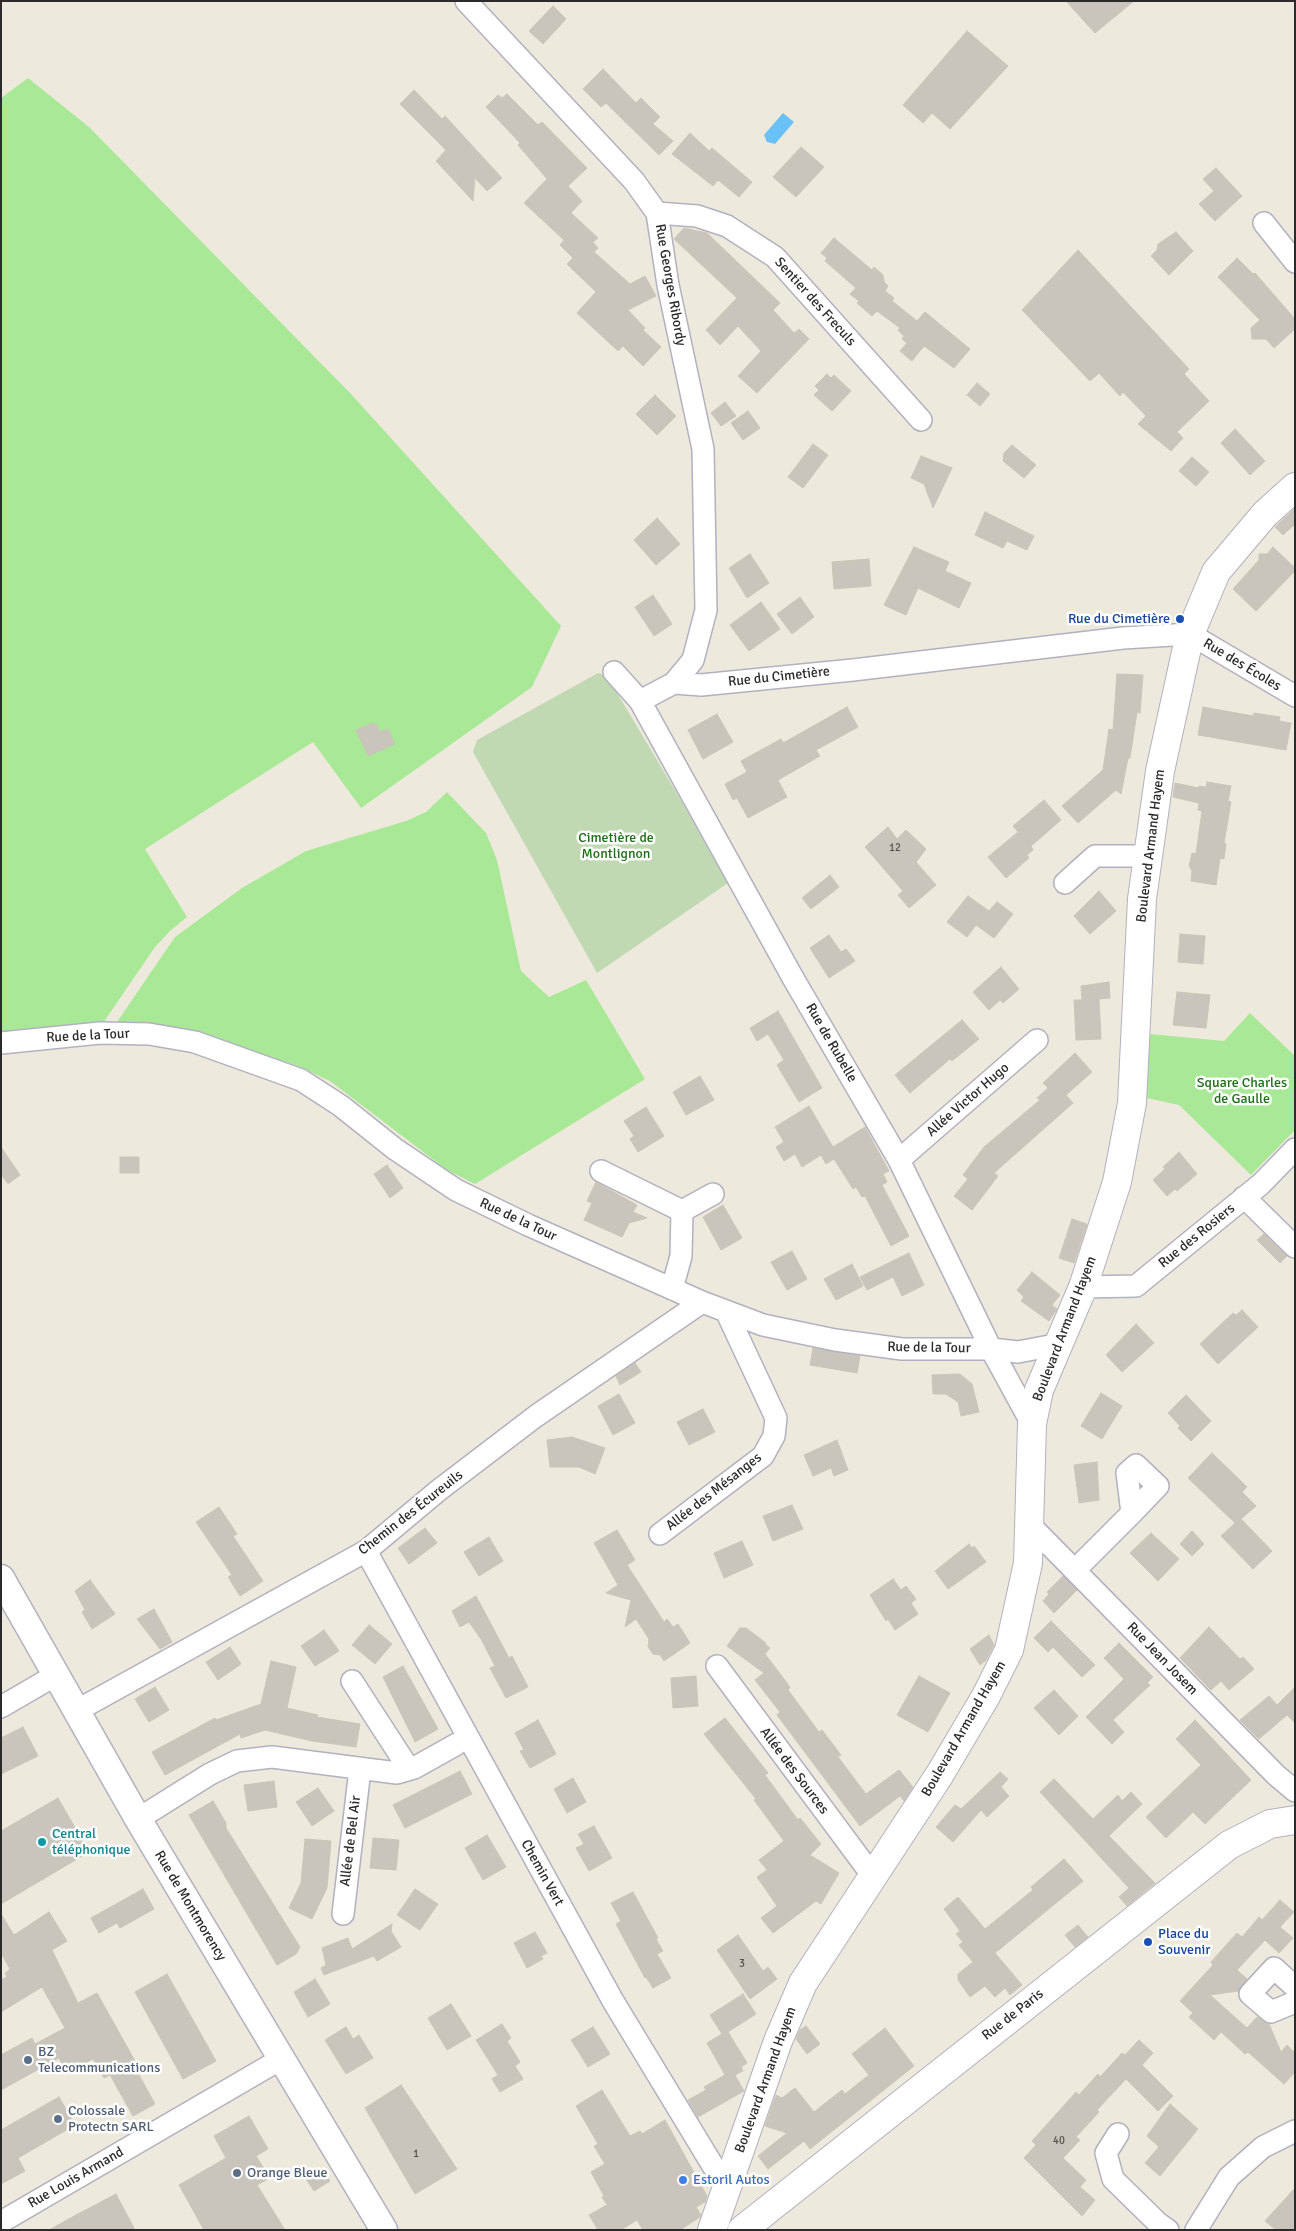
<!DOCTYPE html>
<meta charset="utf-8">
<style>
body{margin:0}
#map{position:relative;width:1296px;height:2231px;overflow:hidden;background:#eee9dd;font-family:Signika,sans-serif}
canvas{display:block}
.frame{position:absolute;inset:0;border:2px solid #2b2b2b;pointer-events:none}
</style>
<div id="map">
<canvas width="1296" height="2231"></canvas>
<div class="frame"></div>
</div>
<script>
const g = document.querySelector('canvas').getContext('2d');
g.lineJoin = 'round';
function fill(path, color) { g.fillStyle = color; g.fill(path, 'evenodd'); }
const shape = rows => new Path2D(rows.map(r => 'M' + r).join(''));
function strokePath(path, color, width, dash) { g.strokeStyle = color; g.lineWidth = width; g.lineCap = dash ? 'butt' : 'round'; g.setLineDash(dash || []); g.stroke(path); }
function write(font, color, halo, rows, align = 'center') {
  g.font = font + ' Signika,sans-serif'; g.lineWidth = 5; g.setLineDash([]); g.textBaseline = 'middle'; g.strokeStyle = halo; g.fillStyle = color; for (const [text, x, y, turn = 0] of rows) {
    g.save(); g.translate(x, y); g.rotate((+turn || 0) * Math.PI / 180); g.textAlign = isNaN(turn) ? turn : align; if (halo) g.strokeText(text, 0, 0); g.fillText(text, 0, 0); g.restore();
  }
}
fill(shape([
 [28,78,89,127,351,394,561,626,532,687,361,808,313,742,145,849,187,917,170,931,155,947,103,1023,1,1035,1,98],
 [447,792,486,833,497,860,521,971,549,997,586,980,645,1079,475,1184,447,1170,330,1081,298,1066,195,1032,117,1022,175,937,242,888,306,851,406,821,426,812],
 [1250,1013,1295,1056,1295,1130,1251,1175,1179,1105,1147,1098,1150,1034,1224,1041]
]), '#a9e896');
fill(shape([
 [598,673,607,676,679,797,728,883,597,973,473,752,477,740]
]), '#c1d9b3');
fill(shape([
 [783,113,794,122,775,144,767,142,764,135]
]), '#6ac1f6');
const building = shape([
 [1066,1,1134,1,1095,33,1066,1],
 [553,6,566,19,543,44,529,31,553,6],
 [967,31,1008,66,950,129,932,113,923,123,903,105,967,31],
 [603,69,636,103,641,98,660,117,653,124,673,141,659,155,606,103,601,107,583,89,603,69],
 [414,90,442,119,445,116,502,178,487,191,475,178,473,201,436,161,446,150,400,104,414,90],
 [507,94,538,125,542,122,587,168,568,186,582,201,571,213,598,238,593,242,598,248,594,252,630,284,645,276,656,296,628,310,645,328,643,330,661,347,643,366,623,346,618,351,577,313,596,292,567,264,573,258,560,245,564,240,524,203,547,179,518,145,520,143,486,107,498,95,502,98,507,94],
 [690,133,709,151,712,148,752,182,739,197,718,180,713,186,672,154,690,133],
 [801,147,824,167,796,197,773,177,801,147],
 [1216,168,1242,196,1215,221,1199,204,1214,191,1203,179,1216,168],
 [684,228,707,233,780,303,773,310,794,333,799,329,809,339,757,393,738,376,761,351,738,326,720,345,706,330,737,298,674,239,684,228],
 [1176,232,1193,251,1169,275,1151,256,1157,250,1158,244,1176,232],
 [834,238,872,270,874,267,883,275,884,282,888,286,885,291,894,298,892,301,917,321,925,312,970,349,954,368,924,346,912,361,900,351,907,343,902,339,904,336,898,330,900,328,877,311,872,316,857,303,859,301,850,294,856,288,825,261,827,258,821,253,834,238],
 [1078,250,1189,369,1184,374,1209,401,1177,432,1183,438,1171,451,1138,424,1146,416,1123,392,1120,396,1099,373,1090,381,1022,310,1078,250],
 [1237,258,1253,274,1255,273,1295,319,1295,329,1274,348,1266,339,1252,339,1251,328,1260,320,1218,277,1237,258],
 [827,374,831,378,834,375,851,391,832,411,814,395,819,390,815,386,827,374],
 [977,383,990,394,980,406,967,395,977,383],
 [655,395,676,416,657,435,636,414,655,395],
 [725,402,736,416,721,426,711,413,725,402],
 [748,411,760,428,743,440,731,423,748,411],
 [1235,429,1265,461,1250,475,1221,443,1235,429],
 [813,444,828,455,803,488,788,477,813,444],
 [1012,445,1036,465,1024,478,1003,461,1004,453,1012,445],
 [921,456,952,468,933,508,924,484,911,478,921,456],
 [1192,457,1209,472,1196,486,1179,471,1192,457],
 [1295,508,1295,524,1283,535,1275,527,1295,508],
 [985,512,1034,536,1027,550,1007,541,1003,548,975,535,985,512],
 [657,518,680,544,656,565,634,540,657,518],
 [914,547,949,562,945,571,971,583,959,608,918,588,906,615,884,605,914,547],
 [1273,547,1295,568,1295,571,1256,611,1233,589,1259,560,1259,554,1267,554,1273,547],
 [750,554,769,583,747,598,729,568,750,554],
 [869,559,871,586,834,589,832,562,869,559],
 [653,595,672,624,654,636,635,607,653,595],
 [800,597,814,617,792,634,777,614,800,597],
 [761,602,780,629,749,651,730,625,761,602],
 [1117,674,1143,675,1140,713,1137,712,1130,758,1128,758,1121,794,1116,790,1078,823,1062,806,1103,770,1109,729,1113,730,1117,674],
 [847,707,858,727,816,750,820,756,778,780,787,797,748,818,737,798,733,800,725,784,747,772,741,761,781,739,783,743,847,707],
 [1203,707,1253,716,1254,713,1280,717,1279,721,1291,723,1286,750,1198,735,1203,707],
 [717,714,733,742,703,759,688,730,717,714],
 [373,723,374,725,377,724,380,732,388,729,395,744,368,756,356,730,373,723],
 [1207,782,1231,786,1228,801,1231,802,1224,843,1226,844,1224,859,1220,858,1216,885,1191,881,1192,871,1189,866,1192,853,1196,854,1202,811,1198,810,1199,803,1173,797,1175,783,1199,788,1199,786,1206,787,1207,782],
 [1044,800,1061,820,1031,846,1033,850,1027,855,1029,858,1006,878,988,857,1018,832,1013,826,1044,800],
 [888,827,897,839,906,830,926,849,916,862,936,885,909,908,898,895,903,891,865,847,888,827],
 [830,875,839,887,811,909,802,898,830,875],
 [1099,891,1116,911,1090,934,1074,916,1099,891],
 [968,896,989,911,997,902,1013,914,994,938,976,925,967,937,947,922,968,896],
 [1180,934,1205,936,1203,964,1178,962,1180,934],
 [829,935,841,952,846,949,855,961,829,978,810,948,829,935],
 [1001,967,1019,989,1003,1003,1000,1000,989,1010,973,992,1001,967],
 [1109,982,1110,998,1099,999,1101,1039,1076,1040,1074,1000,1082,1000,1081,986,1109,982],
 [1177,992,1210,995,1206,1028,1173,1025,1177,992],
 [778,1011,822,1088,799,1102,777,1065,784,1060,768,1034,757,1041,750,1028,778,1011],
 [962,1020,979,1039,952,1061,950,1059,910,1093,895,1075,962,1020],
 [1075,1053,1092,1072,1066,1095,1073,1103,994,1173,998,1176,972,1210,954,1196,968,1179,963,1175,984,1147,1040,1100,1037,1098,1048,1088,1043,1083,1075,1053],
 [700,1076,714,1100,686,1115,673,1092,700,1076],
 [809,1106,833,1147,865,1127,889,1171,883,1174,887,1182,882,1185,909,1236,891,1246,865,1196,862,1197,856,1187,853,1189,834,1159,826,1164,821,1155,802,1167,795,1154,784,1161,776,1147,784,1142,775,1127,809,1106],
 [646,1107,664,1136,638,1152,630,1139,634,1136,624,1121,646,1107],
 [1,1147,20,1175,8,1184,1,1174,1,1147],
 [1179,1152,1197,1174,1177,1191,1175,1189,1167,1196,1153,1180,1165,1169,1163,1167,1179,1152],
 [120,1157,139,1157,139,1173,120,1173,120,1157],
 [387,1165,403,1188,390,1198,374,1174,387,1165],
 [596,1182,637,1205,633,1212,647,1218,629,1223,622,1237,584,1220,592,1203,587,1201,596,1182],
 [723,1205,742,1238,721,1250,703,1217,723,1205],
 [1072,1219,1087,1224,1074,1263,1059,1258,1072,1219],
 [1264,1234,1287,1256,1280,1263,1257,1240,1264,1234],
 [792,1251,807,1279,787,1290,771,1262,792,1251],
 [909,1253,924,1285,902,1296,893,1277,867,1290,860,1277,909,1253],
 [852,1264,863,1286,836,1300,824,1279,852,1264],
 [1032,1272,1060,1295,1052,1305,1057,1309,1049,1321,1021,1301,1024,1297,1017,1290,1032,1272],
 [1242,1310,1258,1327,1218,1364,1200,1344,1233,1313,1236,1315,1242,1310],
 [1136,1324,1154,1343,1122,1372,1106,1355,1136,1324],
 [813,1348,860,1356,857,1373,810,1365,813,1348],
 [635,1363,641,1372,620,1385,616,1376,635,1363],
 [960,1374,972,1384,979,1412,961,1416,958,1402,946,1394,933,1394,932,1375,960,1374],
 [1101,1393,1122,1406,1102,1439,1081,1426,1101,1393],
 [619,1394,635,1423,613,1435,598,1406,619,1394],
 [1186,1395,1211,1421,1191,1441,1178,1428,1180,1426,1168,1413,1186,1395],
 [703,1409,715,1432,689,1445,677,1422,703,1409],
 [572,1437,605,1448,595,1474,579,1467,550,1467,547,1440,572,1437],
 [837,1440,848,1470,834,1476,831,1468,813,1476,804,1455,837,1440],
 [1212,1453,1247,1487,1242,1492,1256,1506,1241,1519,1272,1551,1253,1569,1221,1536,1235,1523,1188,1478,1212,1453],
 [1097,1462,1099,1500,1079,1503,1074,1465,1097,1462],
 [792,1505,803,1529,773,1541,763,1516,792,1505],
 [219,1507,237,1534,233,1536,263,1581,240,1596,228,1577,232,1575,196,1522,219,1507],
 [425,1528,437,1543,409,1564,398,1548,425,1528],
 [617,1530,635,1560,627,1565,642,1588,664,1622,667,1619,673,1627,678,1624,690,1643,664,1661,660,1655,653,1654,648,1647,649,1639,636,1619,625,1627,631,1600,606,1593,618,1585,594,1543,617,1530],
 [1192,1531,1204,1544,1192,1556,1180,1544,1192,1531],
 [1151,1533,1179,1559,1158,1581,1130,1553,1151,1533],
 [489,1537,503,1561,479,1576,464,1552,489,1537],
 [742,1541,753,1565,724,1578,714,1553,742,1541],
 [969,1544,972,1548,974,1546,986,1562,948,1589,935,1571,969,1544],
 [1063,1576,1077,1590,1054,1613,1043,1601,1049,1594,1047,1592,1063,1576],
 [893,1579,901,1590,906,1586,916,1599,911,1603,918,1614,895,1630,888,1619,886,1621,870,1595,893,1579],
 [90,1580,115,1614,92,1629,82,1612,85,1610,75,1591,90,1580],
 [476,1596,509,1658,512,1656,528,1687,506,1698,490,1668,495,1666,481,1639,469,1622,460,1627,452,1611,476,1596],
 [154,1609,172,1642,160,1649,137,1619,154,1609],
 [1051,1621,1095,1665,1082,1677,1053,1647,1048,1652,1034,1638,1051,1621],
 [369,1625,392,1644,375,1664,352,1645,369,1625],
 [1209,1627,1240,1659,1243,1657,1254,1669,1229,1690,1221,1681,1211,1690,1180,1658,1209,1627],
 [740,1628,746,1628,766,1643,765,1644,770,1648,765,1654,790,1687,788,1690,819,1732,822,1730,841,1755,838,1757,866,1794,899,1770,913,1787,904,1801,900,1796,860,1826,777,1715,780,1712,755,1680,764,1673,727,1646,740,1628],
 [324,1630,339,1651,315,1666,301,1646,324,1630],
 [989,1635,994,1645,986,1660,980,1665,970,1649,989,1635],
 [1119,1643,1153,1677,1147,1683,1150,1685,1113,1720,1124,1732,1112,1744,1086,1717,1124,1679,1104,1658,1119,1643],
 [230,1647,241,1664,218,1680,206,1662,230,1647],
 [271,1661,296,1667,287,1708,318,1715,317,1717,360,1724,356,1747,312,1741,265,1730,241,1738,240,1734,165,1775,152,1752,215,1718,216,1720,261,1704,271,1661],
 [403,1666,438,1729,415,1742,383,1677,403,1666],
 [696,1676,698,1706,673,1708,671,1678,696,1676],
 [919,1676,950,1693,928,1732,897,1715,919,1676],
 [155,1687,169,1710,149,1722,135,1699,155,1687],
 [1295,1687,1295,1723,1287,1715,1259,1739,1240,1720,1269,1696,1277,1705,1295,1687],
 [1054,1690,1078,1716,1059,1735,1034,1708,1054,1690],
 [725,1718,768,1773,765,1775,798,1820,800,1818,821,1844,810,1855,839,1873,821,1904,816,1901,773,1933,761,1918,777,1906,757,1877,767,1870,759,1860,784,1841,754,1800,756,1799,704,1734,725,1718],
 [538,1720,556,1754,530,1768,520,1751,524,1750,515,1733,538,1720],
 [1195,1720,1251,1780,1205,1824,1193,1812,1166,1838,1146,1817,1201,1765,1176,1739,1195,1720],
 [23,1727,38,1756,1,1774,1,1738,23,1727],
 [460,1771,472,1794,405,1828,393,1805,460,1771],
 [1000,1772,1008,1779,1001,1787,1009,1796,987,1817,981,1810,953,1842,936,1827,955,1805,961,1809,1000,1772],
 [573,1778,586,1802,567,1813,554,1789,573,1778],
 [1054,1779,1093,1819,1118,1795,1122,1801,1131,1792,1142,1804,1109,1836,1155,1883,1127,1906,1119,1897,1129,1888,1040,1792,1054,1779],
 [274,1781,277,1807,248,1811,244,1785,274,1781],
 [318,1788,334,1811,312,1826,296,1802,318,1788],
 [58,1798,89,1852,1,1904,1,1831,58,1798],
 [213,1801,226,1823,226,1828,300,1947,296,1954,277,1965,189,1815,213,1801],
 [594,1826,612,1858,589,1871,576,1848,584,1844,578,1834,594,1826],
 [487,1835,506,1867,483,1880,465,1848,487,1835],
 [373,1838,399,1840,396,1870,370,1868,373,1838],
 [305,1839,331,1841,327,1888,312,1919,289,1908,301,1883,305,1839],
 [1064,1859,1083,1881,995,1953,1022,1985,1010,1995,1005,1988,995,1997,985,1986,970,1997,958,1980,958,1974,973,1962,959,1945,963,1942,956,1934,960,1931,944,1909,958,1897,985,1929,1033,1890,1031,1887,1064,1859],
 [143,1889,154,1909,120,1928,117,1923,99,1933,91,1918,143,1889],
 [415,1889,438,1904,420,1930,397,1915,415,1889],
 [633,1892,658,1938,656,1939,663,1951,657,1954,671,1978,653,1988,646,1977,645,1978,616,1924,621,1921,611,1903,633,1892],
 [1280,1900,1294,1912,1280,1927,1293,1938,1279,1953,1265,1940,1237,1970,1247,1979,1238,1991,1210,1995,1247,2028,1257,2017,1269,2024,1281,2052,1287,2045,1295,2053,1295,2072,1284,2084,1248,2052,1245,2054,1221,2032,1214,2040,1189,2017,1193,2013,1180,2001,1213,1965,1211,1962,1237,1933,1242,1937,1259,1917,1262,1920,1280,1900],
 [49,1912,67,1941,52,1950,78,2003,97,1993,135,2061,132,2062,155,2104,133,2116,110,2075,104,2078,93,2059,67,2073,59,2058,1,2090,1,2055,32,2038,35,2044,65,2028,42,1987,1,2012,1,1980,7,1977,5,1973,10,1969,1,1953,1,1914,14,1935,49,1912],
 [392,1924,391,1931,401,1947,377,1961,374,1956,324,1975,321,1968,326,1965,322,1948,348,1938,352,1949,392,1924],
 [1078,1925,1088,1937,1075,1947,1065,1935,1078,1925],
 [535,1932,547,1953,541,1956,543,1959,527,1968,514,1943,535,1932],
 [738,1935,763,1971,768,1967,777,1979,750,1999,717,1950,738,1935],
 [167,1974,216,2061,183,2079,135,1992,167,1974],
 [315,1979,330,2004,308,2017,294,1992,315,1979],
 [743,1994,756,2014,728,2032,747,2063,741,2067,743,2071,735,2075,744,2091,698,2117,688,2100,706,2090,704,2087,725,2075,707,2043,722,2034,710,2015,743,1994],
 [451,2004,471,2036,447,2050,428,2018,451,2004],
 [502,2024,511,2038,507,2041,520,2062,515,2066,523,2079,500,2092,492,2079,498,2075,476,2040,502,2024],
 [806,2026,820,2044,807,2054,796,2039,800,2030,806,2026],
 [346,2027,353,2039,359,2035,373,2058,346,2074,325,2040,346,2027],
 [593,2027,610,2054,588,2067,571,2040,593,2027],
 [885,2028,914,2066,810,2149,804,2141,768,2169,758,2156,787,2133,765,2126,776,2095,782,2098,795,2088,814,2112,842,2090,845,2094,869,2075,852,2054,885,2028],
 [1139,2040,1153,2053,1142,2065,1173,2096,1158,2111,1126,2079,1097,2110,1099,2112,1076,2137,1080,2140,1063,2158,1086,2180,1080,2187,1095,2200,1082,2216,1024,2158,1036,2145,1032,2141,1076,2092,1079,2095,1098,2074,1100,2077,1122,2053,1125,2055,1139,2040],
 [401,2085,457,2169,415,2194,365,2108,401,2085],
 [602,2090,630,2136,640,2131,642,2134,665,2120,707,2196,705,2202,696,2207,701,2215,700,2217,680,2230,643,2230,637,2220,621,2230,598,2230,589,2215,607,2205,602,2197,604,2196,591,2172,605,2164,594,2146,598,2144,576,2106,602,2090],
 [59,2097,75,2125,18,2158,25,2171,1,2184,1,2130,59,2097],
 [1170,2104,1198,2129,1160,2176,1145,2163,1159,2147,1147,2136,1170,2104],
 [249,2116,268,2149,256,2156,270,2178,257,2185,285,2230,204,2230,179,2185,226,2158,214,2136,249,2116],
 [322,2169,330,2181,314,2191,306,2179,322,2169],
 [1295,2188,1295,2230,1276,2230,1265,2221,1295,2188],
 [116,2194,135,2230,49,2230,76,2215,116,2194]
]);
fill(building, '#cac5bc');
strokePath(building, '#cac5b6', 1);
const minor = shape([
 [466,1,634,181,657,213,668,285,703,449,706,610,693,660,674,683],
 [657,213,697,216,727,226,775,257,921,420],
 [1264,223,1295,262],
 [614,672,640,701,793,978,899,1160,991,1349,1032,1424],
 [640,701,674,683,701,685,853,670,1123,638,1190,634,1295,696],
 [1065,883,1095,856,1148,856],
 [1,1043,100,1033,149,1034,195,1042,301,1080,341,1106,395,1149,456,1190,528,1225,702,1302,763,1325,835,1340,902,1349,991,1349,1018,1352,1060,1344],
 [899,1160,1037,1040],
 [601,1171,682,1211],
 [1244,1197,1295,1247],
 [1083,1287,1136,1286,1261,1184,1295,1149],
 [672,1289,681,1256,682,1211,713,1194],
 [1031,1526,1276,1775,1295,1791],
 [660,1534,763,1456,774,1436,776,1418,726,1311],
 [366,1551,613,2001,727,2189],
 [1075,1570,1132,1513,1158,1486,1136,1465,1127,1473,1132,1513],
 [717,1666,872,1875],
 [352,1681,409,1769],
 [1,1707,56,1675],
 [76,1711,366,1551,439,1490,536,1416,702,1302],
 [138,1819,210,1774,237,1761,272,1757,397,1773,414,1768,457,1744],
 [343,1914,360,1769],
 [1295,1987,1274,1968,1250,1994,1271,2012,1295,2002],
 [1118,2134,1106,2153,1113,2179,1158,2223,1168,2230],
 [1,2222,281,2059],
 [1196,2230,1229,2177,1263,2147,1295,2131]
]);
const tertiary = shape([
 [1,1578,138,1819,384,2230]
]);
const secondary = shape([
 [712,2230,778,2041,803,1983,940,1774,986,1696,1009,1650,1028,1563,1032,1424,1039,1390,1083,1287,1117,1182,1132,1103,1142,899,1160,771,1190,634,1216,572,1265,514,1295,487],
 [742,2230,1229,1845,1270,1824,1295,1820]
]);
strokePath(minor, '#b1b1c0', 24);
strokePath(tertiary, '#b1b1c0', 29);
strokePath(secondary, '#b1b1c0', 30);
strokePath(minor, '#fff', 21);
strokePath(tertiary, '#fff', 26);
strokePath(secondary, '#fff', 28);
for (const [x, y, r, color] of [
 [1180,619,5,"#1a4fb4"],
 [42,1842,5,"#0f9aa8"],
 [1148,1942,5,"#1a4fb4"],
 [28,2060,5,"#5c6f8a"],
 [58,2119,5,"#5c6f8a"],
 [237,2173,5,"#5c6f8a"],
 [683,2180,5,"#3f7fe0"]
]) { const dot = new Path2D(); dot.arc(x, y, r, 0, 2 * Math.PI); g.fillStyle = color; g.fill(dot); strokePath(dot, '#fff', 2); }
write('11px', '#53524f', null, [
 ["12",895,848],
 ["3",742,1964],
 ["40",1059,2141],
 ["1",416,2154]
]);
write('14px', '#2b2b2b', '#fff', [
 ["Rue Georges Ribordy",670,285,80],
 ["Sentier des Freculs",815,302,48],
 ["Rue des Écoles",1242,665,31],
 ["Rue du Cimetière",779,677,-6],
 ["Boulevard Armand Hayem",1151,846,-83],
 ["Rue de la Tour",88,1036,-3],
 ["Rue de Rubelle",831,1043,60],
 ["Allée Victor Hugo",968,1100,-41],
 ["Rue de la Tour",518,1220,25],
 ["Rue des Rosiers",1197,1236,-39],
 ["Boulevard Armand Hayem",1065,1329,-69],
 ["Rue de la Tour",929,1348,1],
 ["Allée des Mésanges",714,1492,-38],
 ["Chemin des Écureuils",411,1513,-38],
 ["Rue Jean Josem",1162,1659,46],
 ["Boulevard Armand Hayem",964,1729,-60],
 ["Allée des Sources",794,1771,53],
 ["Allée de Bel Air",351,1841,-83],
 ["Chemin Vert",542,1873,61],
 ["Rue de Montmorency",190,1906,59],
 ["Rue de Paris",1013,2015,-38],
 ["Boulevard Armand Hayem",766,2080,-70],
 ["Rue Louis Armand",76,2178,-30]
]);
write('14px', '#164399', '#fff', [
 ["Rue du Cimetière",1170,619],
 ["Place du",1158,1934,"left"],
 ["Souvenir",1158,1950,"left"]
], 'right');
write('14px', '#1e6e16', '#fff', [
 ["Cimetière de",616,838],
 ["Montlignon",616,854],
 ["Square Charles",1242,1083],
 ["de Gaulle",1242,1099]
]);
write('14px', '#0d838f', '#fff', [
 ["Central",52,1834],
 ["téléphonique",52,1850]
], 'left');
write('14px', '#4e5e75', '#fff', [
 ["BZ",38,2052],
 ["Telecommunications",38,2068],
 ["Colossale",68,2111],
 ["Protectn SARL",68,2127],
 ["Orange Bleue",247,2173]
], 'left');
write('14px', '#366cbe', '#fff', [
 ["Estoril Autos",693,2180]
], 'left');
</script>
